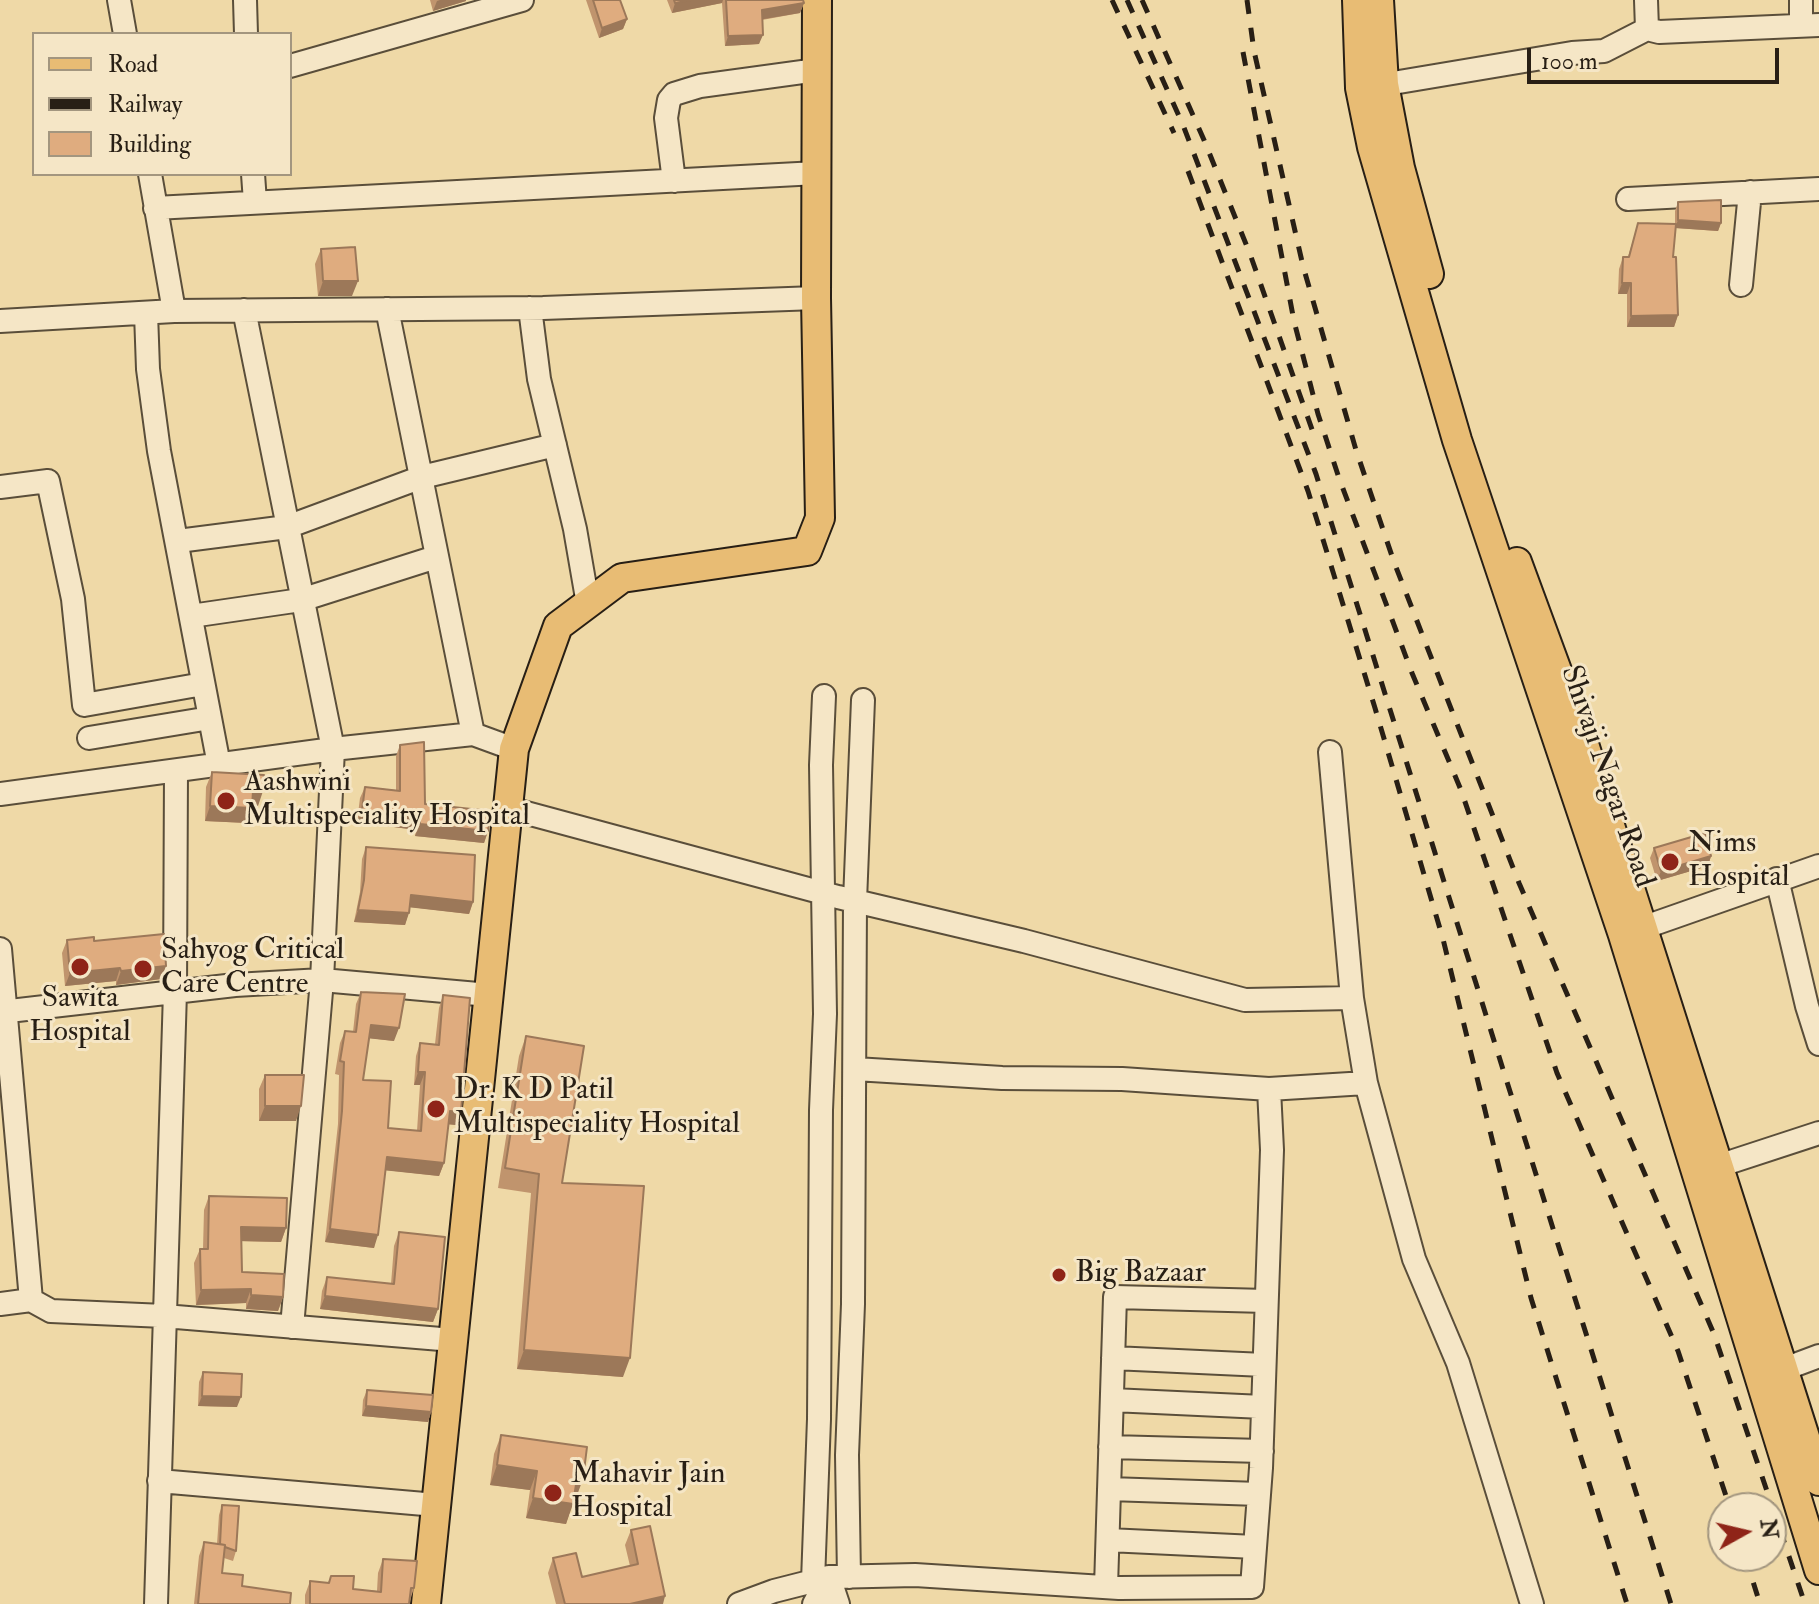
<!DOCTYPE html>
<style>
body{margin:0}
#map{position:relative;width:1819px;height:1604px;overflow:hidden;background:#efd9a7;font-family:"IM FELL Double Pica",serif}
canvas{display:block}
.legend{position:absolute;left:32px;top:32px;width:260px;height:144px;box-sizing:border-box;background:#f5e6c6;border:2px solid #a3967f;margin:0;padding:10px 14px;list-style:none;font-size:24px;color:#281f15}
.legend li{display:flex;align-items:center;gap:16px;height:40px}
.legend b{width:40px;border:2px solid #a3967f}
.north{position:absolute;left:1707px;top:1492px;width:80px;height:80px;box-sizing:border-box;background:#f5e6c6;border:2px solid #a3967f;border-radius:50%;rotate:82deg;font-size:22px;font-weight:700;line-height:32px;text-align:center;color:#281f15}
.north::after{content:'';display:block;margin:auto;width:28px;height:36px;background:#8f2418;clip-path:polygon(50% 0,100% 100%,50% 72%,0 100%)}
.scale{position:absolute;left:1527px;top:48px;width:252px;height:36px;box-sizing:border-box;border:4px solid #281f15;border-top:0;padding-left:10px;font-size:24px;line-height:28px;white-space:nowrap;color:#281f15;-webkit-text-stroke:6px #f5e6c6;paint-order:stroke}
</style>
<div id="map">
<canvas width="1819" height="1604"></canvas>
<ul class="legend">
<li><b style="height:10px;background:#e8bc74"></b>Road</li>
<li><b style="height:10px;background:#281f15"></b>Railway</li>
<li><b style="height:22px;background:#dfac7f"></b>Building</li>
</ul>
<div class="north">N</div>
<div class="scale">100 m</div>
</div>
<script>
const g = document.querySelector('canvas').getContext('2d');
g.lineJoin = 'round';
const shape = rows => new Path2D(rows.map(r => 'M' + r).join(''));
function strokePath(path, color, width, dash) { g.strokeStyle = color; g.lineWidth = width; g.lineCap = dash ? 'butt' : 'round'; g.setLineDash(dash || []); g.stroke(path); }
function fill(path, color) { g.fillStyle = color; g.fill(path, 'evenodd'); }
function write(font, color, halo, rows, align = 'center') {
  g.font = font + ' "IM FELL Double Pica",serif'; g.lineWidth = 6; g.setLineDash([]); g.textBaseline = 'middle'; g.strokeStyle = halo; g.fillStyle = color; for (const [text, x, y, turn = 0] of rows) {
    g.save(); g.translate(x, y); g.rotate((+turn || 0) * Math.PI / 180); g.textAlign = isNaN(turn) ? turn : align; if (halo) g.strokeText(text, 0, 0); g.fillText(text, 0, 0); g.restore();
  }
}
const minor = shape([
 [119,0,125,34],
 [245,0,246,34],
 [1646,0,1647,29],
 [1801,0,1801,25],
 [290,66,522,0],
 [1369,87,1572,53,1604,51,1647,29,1659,32,1819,25],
 [150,174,174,311],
 [253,174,255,202],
 [674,181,666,118,669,100,674,94,700,86,817,70],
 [1628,199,1819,189],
 [155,208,817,173],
 [1741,285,1750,192],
 [530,308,539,379,575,529,588,604],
 [387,309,473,734],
 [244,310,333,749,322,980,292,1327],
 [146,313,148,369,159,451,219,765],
 [0,321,174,311,543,308,816,298],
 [0,487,48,481,73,599,84,705,203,684],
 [178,541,287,527,422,477,555,445],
 [191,616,301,600,436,557],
 [89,738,210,718],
 [1330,752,1352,998,1366,1083,1414,1259,1458,1363,1532,1604],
 [0,794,333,749,473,734,514,749],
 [508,808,838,897,1024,941,1245,1000,1352,998],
 [1777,879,1807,1006,1819,1044],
 [1628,933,1819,866],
 [0,949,31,1300,51,1311,164,1316,453,1340],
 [0,1012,235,985,322,980,489,995],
 [855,1069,1002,1078,1122,1079,1269,1089],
 [1706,1170,1819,1133],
 [0,1304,31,1300],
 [1113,1358,1264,1365],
 [1771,1374,1819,1356],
 [1112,1400,1263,1407],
 [1110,1447,1262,1451],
 [159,1481,436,1505],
 [1109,1489,1259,1494],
 [1108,1540,1255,1547],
 [829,1577,838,1604],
 [849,1577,847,1455,853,1304,855,901,863,700],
 [813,1581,819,1419,821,1110,825,1014,821,765,824,696],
 [1106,1587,1115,1297,1266,1301],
 [156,1604,175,992,176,771],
 [739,1604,774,1591,829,1577,915,1575,1119,1588,1252,1587,1261,1468,1272,1150,1269,1089,1366,1083],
 [814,1604,829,1577]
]);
const major = shape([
 [1357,0,1360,88,1372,147,1457,440,1623,935,1819,1570],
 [1379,0,1384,84,1400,168,1429,274],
 [1517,562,1584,744,1819,1481],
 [426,1604,514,749,558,626,622,578,807,551,820,518,816,298,817,0]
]);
strokePath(minor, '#5a4e3a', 26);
strokePath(major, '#281f15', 32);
strokePath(minor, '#f5e6c6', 22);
strokePath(major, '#e8bc74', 28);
strokePath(shape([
 [1112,0,1174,133],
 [1127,0,1183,125,1316,474,1671,1604],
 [1142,0,1204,140,1250,254,1314,435],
 [1247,0,1254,51,1303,266,1356,450,1394,562,1519,883,1714,1334,1805,1604],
 [1243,52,1294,321,1318,414,1339,478,1412,673,1461,790,1557,1073,1678,1351,1730,1508],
 [1188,171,1308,491,1375,708,1443,939,1531,1298,1627,1604],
 [1745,1556,1760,1604]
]), '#281f15', 5, [14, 14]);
fill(shape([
 [430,0,466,0,466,1,433,11],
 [586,0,620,0,627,19,623,29,599,38],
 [667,0,803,0,804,3,800,13,762,20,759,44,725,46,722,3,672,13],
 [1678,202,1721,223,1718,231,1676,228,1673,257,1678,315,1674,327,1627,327,1627,294,1618,294,1619,269,1623,257,1628,257,1638,223,1675,224,1675,211],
 [321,249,352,296,318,296,315,264],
 [400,745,425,804,488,831,484,843,415,836,416,830,357,822,360,798,365,787,396,790,396,756],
 [212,772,258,806,252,806,247,823,205,821,206,787],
 [366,847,473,902,469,914,410,907,405,925,354,922,360,892,362,859],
 [1654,848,1711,856,1708,866,1657,881,1650,858],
 [67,940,94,941,161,979,116,985,116,981,65,986,62,953],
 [361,992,394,1041,369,1038,363,1080,388,1128,417,1131,420,1085,414,1085,416,1056,420,1043,435,1044,439,1008,443,995,461,1112,456,1125,448,1124,444,1163,439,1176,385,1170,374,1248,325,1242,338,1124,339,1075,335,1074,340,1043,345,1031,353,1032,356,1004],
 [526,1036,562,1183,623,1377,517,1369,531,1193,498,1188,519,1056],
 [265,1075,296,1121,259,1121,259,1089],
 [209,1196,286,1228,281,1242,241,1241,242,1272,283,1297,278,1311,246,1309,246,1303,196,1305,194,1263,200,1249,203,1249,204,1210],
 [399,1232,438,1309,433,1322,320,1309,322,1291,327,1277,391,1284,394,1246],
 [203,1372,237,1407,198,1406,199,1382],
 [367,1390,431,1412,428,1422,362,1416,363,1400],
 [501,1435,576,1498,574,1498,566,1524,526,1518,530,1490,490,1485,494,1454],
 [222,1505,236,1551,233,1561,224,1558,222,1573,242,1586,290,1604,194,1604,199,1556,204,1542,217,1544,219,1515],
 [631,1530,663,1604,556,1604,548,1573,553,1558,582,1577,630,1566,625,1545],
 [383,1559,414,1588,409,1604,305,1604,305,1595,310,1581,328,1583,331,1576,353,1589,377,1591,378,1573]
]), '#c0946d');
fill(shape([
 [440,0,466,0,466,1,433,11,437,1],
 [691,0,723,0,722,3,672,13,675,3],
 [804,3,800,13,758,20,762,10],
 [627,19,623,29,599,38,602,28],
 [763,35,759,44,725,46,728,36],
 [1678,220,1721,223,1718,231,1675,228],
 [323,281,358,281,352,296,318,296],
 [1622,283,1631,283,1627,294,1618,294],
 [1678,315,1674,327,1627,327,1631,316],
 [253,791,263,791,258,806,248,805],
 [210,806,252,808,247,823,205,821],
 [362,810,420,818,416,830,357,822],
 [420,824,488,831,484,843,415,836],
 [1711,856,1708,866,1657,881,1661,871],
 [411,895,473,902,469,914,407,907],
 [358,910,409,913,405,925,354,922],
 [166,966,161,979,116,985,121,971],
 [120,968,116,981,65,986,70,973],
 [371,1025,399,1028,394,1041,366,1038],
 [418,1072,425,1072,420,1085,414,1085],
 [265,1106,301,1106,296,1121,259,1121],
 [450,1111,461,1112,456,1125,445,1124],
 [387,1157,444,1163,439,1176,382,1170],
 [241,1227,286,1228,281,1242,236,1241],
 [330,1229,378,1235,374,1248,325,1242],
 [251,1289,246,1303,196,1305,201,1290],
 [251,1295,283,1297,278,1311,246,1309],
 [325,1296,438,1309,433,1322,320,1309],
 [524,1350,630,1358,623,1377,517,1369],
 [202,1396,241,1397,237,1407,198,1406],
 [366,1406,431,1412,428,1422,362,1416],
 [497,1465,537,1471,530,1490,490,1485],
 [577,1478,583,1479,576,1498,570,1498],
 [533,1498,573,1504,566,1524,526,1518],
 [665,1596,663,1604,630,1604]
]), '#9c7859');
const building = shape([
 [593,0,620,0,627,19,602,28,593,0],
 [674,0,691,0,675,3,674,0],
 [726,0,803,0,804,3,762,10,763,35,728,36,726,0],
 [1721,200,1721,223,1678,220,1678,202,1721,200],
 [1638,223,1676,224,1673,257,1676,257,1678,315,1631,316,1631,283,1622,283,1623,257,1629,257,1638,223],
 [355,247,358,281,323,281,321,249,355,247],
 [424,742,425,804,490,811,488,831,420,824,420,818,362,810,365,787,400,791,400,745,424,742],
 [212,772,264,775,263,791,253,791,252,808,210,806,212,772],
 [1705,833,1711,856,1661,871,1654,848,1705,833],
 [366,847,475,855,473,902,411,895,409,913,358,910,364,880,366,847],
 [164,934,166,966,121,971,120,968,70,973,67,940,94,937,94,941,164,934],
 [361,992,405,994,399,1028,371,1025,363,1080,391,1081,388,1128,421,1131,425,1072,418,1072,420,1043,439,1045,443,995,470,998,461,1112,450,1111,444,1163,387,1157,378,1235,330,1229,342,1111,344,1062,340,1061,345,1031,356,1032,361,992],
 [526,1036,584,1046,562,1183,644,1186,630,1358,524,1350,539,1174,505,1168,526,1036],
 [265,1075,304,1075,301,1106,265,1106,265,1075],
 [209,1196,287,1198,286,1228,241,1227,242,1272,284,1274,283,1297,251,1295,251,1289,201,1290,200,1249,208,1249,209,1196],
 [399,1232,445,1237,438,1309,325,1296,327,1277,394,1284,399,1232],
 [203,1372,242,1374,241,1397,202,1396,203,1372],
 [367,1390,433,1395,431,1412,366,1406,367,1390],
 [501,1435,587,1447,583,1479,577,1478,573,1504,533,1498,537,1471,497,1465,501,1435],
 [222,1505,239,1506,236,1551,225,1547,225,1545,220,1544,222,1505],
 [650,1526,665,1596,630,1604,565,1604,553,1558,576,1553,582,1577,638,1564,631,1530,650,1526],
 [204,1542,225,1545,222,1573,243,1575,242,1586,291,1593,290,1604,198,1604,204,1542],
 [383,1559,417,1561,414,1588,411,1588,409,1604,310,1604,310,1581,329,1583,331,1576,354,1576,353,1589,381,1592,383,1559]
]);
fill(building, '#dfac7f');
strokePath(building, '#9c7859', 2);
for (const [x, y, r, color] of [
 [226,801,10,"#8f2418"],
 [1670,862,10,"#8f2418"],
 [80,967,10,"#8f2418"],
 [143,969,10,"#8f2418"],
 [436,1109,10,"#8f2418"],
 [1059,1275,8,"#8f2418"],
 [553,1493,10,"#8f2418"]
]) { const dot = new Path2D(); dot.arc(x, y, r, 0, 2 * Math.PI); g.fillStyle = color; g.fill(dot); strokePath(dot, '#f5e6c6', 3); }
write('30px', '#281f15', '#f5e6c6', [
 ["Shivaji Nagar Road",1606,777,71]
]);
write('30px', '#281f15', '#f5e6c6', [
 ["Aashwini",244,784],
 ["Multispeciality Hospital",244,818],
 ["Nims",1688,845],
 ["Hospital",1688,879],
 ["Sahyog Critical",161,952],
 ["Care Centre",161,986],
 ["Sawita",80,1000,"center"],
 ["Hospital",80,1034,"center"],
 ["Dr. K D Patil",454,1092],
 ["Multispeciality Hospital",454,1126],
 ["Big Bazaar",1075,1275],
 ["Mahavir Jain",571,1476],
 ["Hospital",571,1510]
], 'left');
</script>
